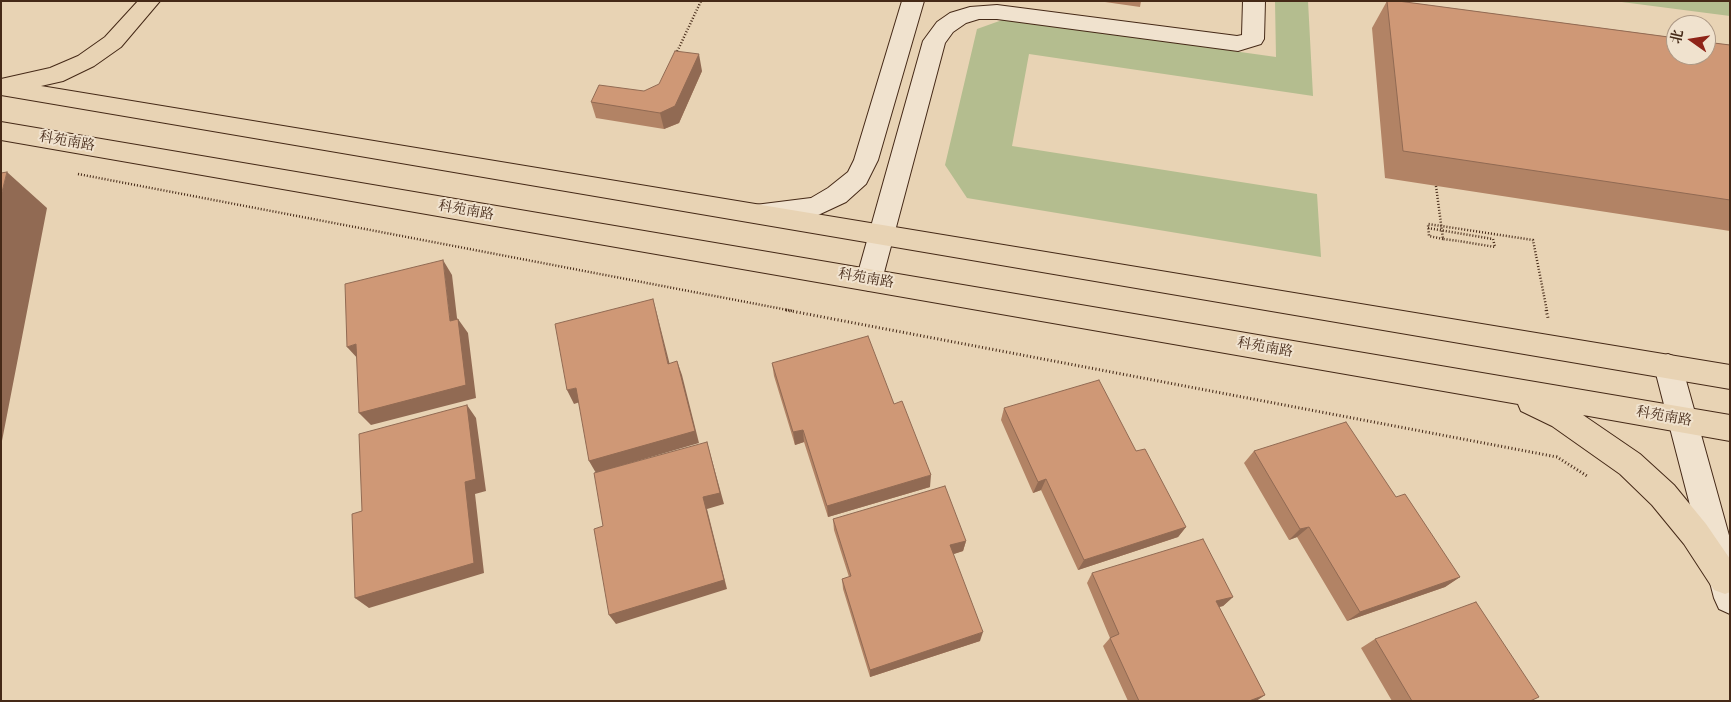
<!DOCTYPE html>
<meta charset="utf-8">
<style>
body{margin:0}
#map{position:relative;width:1731px;height:702px;overflow:hidden;background:#e8d3b4;font-family:"IM FELL Great Primer","Noto Serif SC",serif}
canvas{display:block}
.frame{position:absolute;inset:0;border:2px solid #452917;pointer-events:none}
.north{position:absolute;left:1666px;top:15px;width:50px;height:50px;box-sizing:border-box;background:#f0e2ce;border:1px solid #ac9885;border-radius:50%;rotate:283deg;font-size:14px;font-weight:700;line-height:20px;text-align:center;color:#452917}
.north::after{content:'';display:block;margin:auto;width:18px;height:22px;background:#8f2418;clip-path:polygon(50% 0,100% 100%,50% 72%,0 100%)}
</style>
<div id="map">
<canvas width="1731" height="702"></canvas>
<div class="frame"></div>
<div class="north">北</div>
</div>
<script>
const g = document.querySelector('canvas').getContext('2d');
g.lineJoin = 'round';
function fill(path, color) { g.fillStyle = color; g.fill(path, 'evenodd'); }
const shape = rows => new Path2D(rows.map(r => 'M' + r).join(''));
function strokePath(path, color, width, dash) { g.strokeStyle = color; g.lineWidth = width; g.lineCap = dash ? 'butt' : 'round'; g.setLineDash(dash || []); g.stroke(path); }
function write(font, color, halo, rows, align = 'center') {
  g.font = font + ' "IM FELL Great Primer","Noto Serif SC",serif'; g.lineWidth = 4; g.setLineDash([]); g.textBaseline = 'middle'; g.strokeStyle = halo; g.fillStyle = color; for (const [text, x, y, turn = 0] of rows) {
    g.save(); g.translate(x, y); g.rotate((+turn || 0) * Math.PI / 180); g.textAlign = isNaN(turn) ? turn : align; if (halo) g.strokeText(text, 0, 0); g.fillText(text, 0, 0); g.restore();
  }
}
fill(shape([
 [1275,1,1308,1,1313,96,1029,54,1012,146,1317,194,1321,257,967,198,945,165,977,29,1005,19,1276,57],
 [1614,1,1730,1,1730,16]
]), '#b4bd8f');
const secondary = shape([
 [902,1,924,1,878,160,866,184,846,202,816,216,791,221,756,223,747,220,743,213,747,206,811,198,828,188,848,172,854,160,902,1],
 [1243,1,1265,1,1264,39,1261,44,1238,51,997,19,979,19,966,23,953,32,945,43,882,280,878,287,869,291,860,287,856,280,923,41,937,22,950,13,970,7,997,5,1237,36,1242,35,1243,1],
 [1668,354,1678,358,1682,366,1730,539,1730,614,1719,609,1714,598,1654,366,1658,358,1668,354]
]);
const primary = shape([
 [138,1,160,1,121,47,94,66,63,81,41,86,1730,365,1730,389,1,95,1,79,50,68,78,56,105,37,138,1],
 [1,122,1730,415,1730,441,1583,415,1640,454,1674,485,1706,524,1730,559,1730,592,1725,594,1714,590,1684,544,1652,505,1620,474,1552,426,1521,411,1518,404,1,140,1,122]
]);
strokePath(secondary, '#452917', 2);
strokePath(primary, '#452917', 2);
strokePath(shape([
 [676,54,701,1],
 [78,174,793,311],
 [1428,228,1493,239,1495,247,1459,241],
 [1443,239,1429,236,1428,224,1533,240,1547,311]
]), '#452917', 2.5, [1, 2]);
strokePath(shape([
 [786,310,1557,457,1587,476],
 [1546,310,1548,318]
]), '#452917', 3, [1, 2.5]);
fill(secondary, '#f0e2ce');
fill(primary, '#e8d3b4');
strokePath(shape([
 [1436,186,1443,239,1459,241]
]), '#452917', 2.5, [1, 2]);
fill(shape([
 [1098,1,1141,1,1140,7],
 [1387,1,1398,1,1730,45,1730,231,1385,178,1372,28],
 [702,71,679,123,664,129,596,118,591,102,644,91],
 [772,363,894,404,930,487,828,517,804,442,795,445,774,376],
 [1004,408,1186,527,1178,537,1078,570,1041,490,1033,493,1001,420],
 [1254,451,1396,497,1460,577,1445,587,1347,621,1297,537,1289,540,1244,463],
 [833,519,966,541,963,551,953,554,980,641,870,677,843,589,842,579,849,577,834,530],
 [1092,573,1233,597,1223,606,1219,607,1265,695,1256,701,1128,701,1103,646,1110,638,1087,583],
 [1375,639,1530,700,1530,701,1392,701,1361,648]
]), '#b28365');
fill(shape([
 [699,54,702,71,679,123,664,129,660,113],
 [7,172,47,208,1,446,1,196],
 [443,260,452,275,459,335,450,321],
 [653,299,657,314,673,377,668,364],
 [458,319,468,333,476,398,371,425,359,413],
 [356,344,359,360,347,347],
 [677,361,682,375,699,443,596,473,589,461],
 [576,388,583,401,574,404,567,390],
 [467,405,476,418,486,491,475,494,484,573,369,608,355,598,465,482],
 [803,430,804,442,795,445,793,432],
 [707,442,724,504,707,509,727,589,616,624,609,615,703,497],
 [931,475,930,487,828,517,827,506],
 [1046,479,1041,490,1033,493,1038,482],
 [1186,527,1178,537,1078,570,1084,560],
 [1309,527,1297,537,1289,540,1300,529],
 [966,541,963,551,948,556,950,545],
 [1460,577,1445,587,1347,621,1360,612],
 [1233,597,1223,606,1207,610,1216,601],
 [983,632,980,641,870,677,870,670],
 [1265,695,1256,701,1249,701]
]), '#916a53');
const building = shape([
 [1387,1,1398,1,1676,38,1676,55,1706,55,1706,42,1730,45,1730,200,1403,151,1387,1],
 [675,51,699,54,675,106,660,113,591,102,599,85,644,91,659,84,675,51],
 [7,172,1,196,1,173,7,172],
 [443,260,450,321,458,319,466,385,359,413,356,344,347,347,345,284,443,260],
 [653,299,668,364,677,361,695,431,589,461,576,388,567,390,555,324,653,299],
 [868,336,894,404,902,401,931,475,827,506,803,430,793,432,772,363,868,336],
 [1099,380,1136,451,1145,449,1186,527,1084,560,1046,479,1038,482,1004,408,1099,380],
 [467,405,476,479,465,482,474,563,355,598,352,514,362,511,359,434,467,405],
 [1346,422,1396,497,1405,494,1460,577,1360,612,1309,527,1300,529,1254,451,1346,422],
 [707,442,720,493,703,497,724,580,609,615,594,529,603,526,594,473,707,442],
 [945,486,966,541,950,545,983,632,870,670,842,579,851,576,833,519,945,486],
 [1203,539,1233,597,1216,601,1265,695,1249,701,1139,701,1110,638,1119,634,1092,573,1203,539],
 [1476,602,1539,697,1530,701,1412,701,1375,639,1476,602]
]);
fill(building, '#cf9876');
strokePath(building, '#916a53', 1);
write('14px', '#452917', '#f0e2ce', [
 ["科苑南路",67,142,10],
 ["科苑南路",466,211,10],
 ["科苑南路",866,279,10],
 ["科苑南路",1265,348,10],
 ["科苑南路",1664,417,10]
]);
</script>
